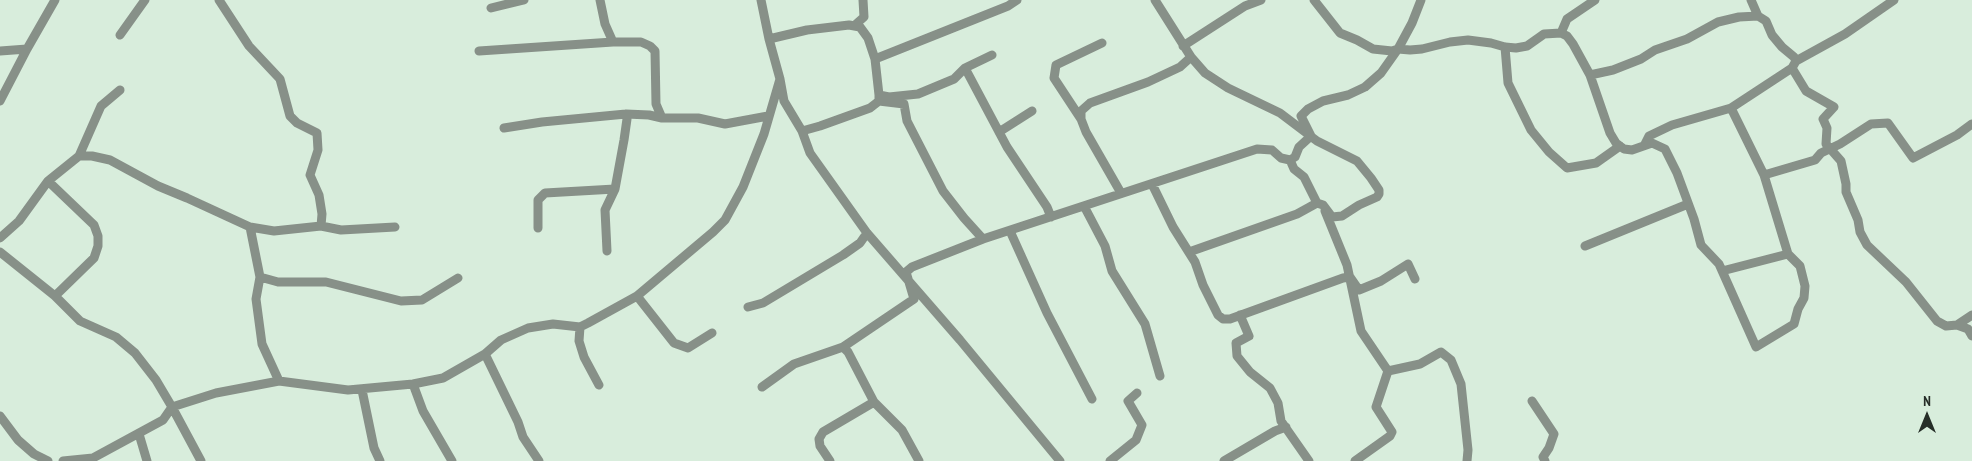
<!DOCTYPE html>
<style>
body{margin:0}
#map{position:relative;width:1972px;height:461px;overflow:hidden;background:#d8eddc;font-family:"PT Sans Narrow",sans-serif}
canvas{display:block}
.north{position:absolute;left:1902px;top:391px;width:50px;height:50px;-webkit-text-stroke:4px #d8eddc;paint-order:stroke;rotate:0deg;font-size:14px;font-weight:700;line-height:20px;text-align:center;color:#262e28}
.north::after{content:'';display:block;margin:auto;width:18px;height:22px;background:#262e28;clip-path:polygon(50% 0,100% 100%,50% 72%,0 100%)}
</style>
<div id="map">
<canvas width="1972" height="461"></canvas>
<div class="north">N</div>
</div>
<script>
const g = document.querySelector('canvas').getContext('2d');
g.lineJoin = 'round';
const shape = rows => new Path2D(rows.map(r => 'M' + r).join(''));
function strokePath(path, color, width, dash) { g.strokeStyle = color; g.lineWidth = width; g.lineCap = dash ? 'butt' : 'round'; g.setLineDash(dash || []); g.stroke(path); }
strokePath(shape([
 [219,0,249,46,280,79,290,116,297,123,317,133,318,150,310,175,319,195,322,214,321,226],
 [600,0,605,24,613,42],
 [761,0,769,39,780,79,784,101,802,131,810,153,867,233,960,340,1060,461],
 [1155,0,1191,57,1205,73,1228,88,1280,113,1317,141,1357,161,1371,178,1379,190,1379,194,1377,197,1359,205,1342,216,1332,217,1323,205,1317,203,1304,177,1294,169,1290,160],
 [1314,0,1340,33,1357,40,1373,49,1392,51,1398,49,1412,23,1421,0],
 [1751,0,1758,16],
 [491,8,524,0],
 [855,25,864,17,863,0],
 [1561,33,1567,19,1595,0],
 [120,35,145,0],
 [769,39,807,30,849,25,860,27,868,38,875,59,879,95],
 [1183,46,1245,6,1261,0],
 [1505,47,1508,83,1531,130,1549,152,1567,168,1596,163,1620,146],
 [0,51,27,49],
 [479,51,613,42,641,42,650,46,655,51,656,104,662,118],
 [875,59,1008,6,1017,0],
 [1796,61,1792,68,1806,91,1834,107,1823,119,1827,128,1826,144,1841,161,1846,184,1846,192,1858,220,1860,232,1867,245,1906,282,1937,321,1946,326,1957,325,1968,329,1972,336],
 [965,68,1007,147,1047,207,1051,217],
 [1590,75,1613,70,1641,59,1655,50,1687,39,1718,22,1739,17,1758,16,1766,21,1772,35,1782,47,1794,57,1796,61,1845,34,1894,0],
 [0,101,27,49,55,0],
 [879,101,904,104,907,121,943,191,964,218,983,239],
 [1731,108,1764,175,1815,160,1821,153,1840,144,1871,124,1888,123,1913,158,1957,135,1972,124],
 [1081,119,1054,78,1056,65,1102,43],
 [504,128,542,122,626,114,649,115,662,118,698,118,725,124,768,116],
 [802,131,820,126,870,108,879,101,879,95,889,97,918,94,954,79,965,68,992,55],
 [999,132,1032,111],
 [1311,136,1301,116,1308,109,1323,101,1348,95,1365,87,1381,73,1398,49,1410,50,1422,49,1450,42,1468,40,1491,43,1505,47,1516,48,1527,46,1544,34,1561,33,1567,36,1573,44,1590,75,1610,133,1616,143,1624,149,1632,150,1652,143,1665,149,1677,173,1694,219,1701,245,1719,264,1756,347,1794,324,1798,309,1804,298,1805,286,1800,266,1788,254,1764,175],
 [1645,144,1649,136,1672,125,1731,108,1792,68],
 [79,156,101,106,120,90],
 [1290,160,1295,157,1299,147,1311,136],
 [48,181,94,225,98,236,98,246,94,258,55,296],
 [1152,184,1173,227,1195,262,1203,285,1218,315,1223,319,1230,319,1343,278,1350,277,1359,290,1381,281,1408,264,1415,279],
 [1121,193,1086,132,1081,119,1081,111,1090,103,1148,82,1180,67,1191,57],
 [1084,206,1105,246,1112,271,1145,324,1160,376],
 [1325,211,1347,265,1361,331,1388,371],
 [250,227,260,277,256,299,262,344,279,381],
 [538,228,538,200,545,193,615,189],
 [1010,231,1047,313,1092,399],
 [0,238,19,221,48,181,79,156,92,156,110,160,158,186,187,198,250,227,274,231,321,226,341,230,395,227],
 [1585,246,1688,204],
 [607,251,605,210,615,189,624,140,627,119,626,114],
 [0,252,55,296,80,321,116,337,135,353,156,380,172,407,216,393,279,381,348,390,413,384,443,378,485,354,501,340,528,328,553,324,580,327,588,323,637,296,713,232,725,220,743,187,764,134,780,79],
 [1189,252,1297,214,1317,203],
 [1722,271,1788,254],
 [260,277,278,282,326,282,401,301,422,300,458,278],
 [637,296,674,343,688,348,712,333],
 [748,307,763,303,843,255,860,243,867,233],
 [1240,315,1249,336,1236,343,1237,356,1250,372,1270,388,1278,403,1281,421,1309,461],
 [1957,325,1972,315],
 [580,327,579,341,584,357,599,385],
 [843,347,848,352,874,402,902,430,919,461],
 [485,354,518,422,523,437,539,461],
 [1388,371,1420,364,1441,352,1451,360,1461,384,1468,450,1467,461],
 [413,384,423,411,452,461],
 [762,387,794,364,843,347,914,299,906,272,912,267,983,239,1257,149,1272,150,1281,158,1290,160],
 [362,390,374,448,380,461],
 [1532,401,1554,434,1549,448,1543,457,1545,461],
 [0,416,18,440,34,454,48,461],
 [139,434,147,461],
 [63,461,93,458,163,420,172,407,201,461],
 [830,461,820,446,819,439,823,432,874,402],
 [1110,461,1136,440,1142,425,1128,401,1137,393],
 [1224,461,1275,431,1286,427],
 [1355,461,1390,436,1392,432,1376,407,1388,371]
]), '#879088', 9);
</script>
